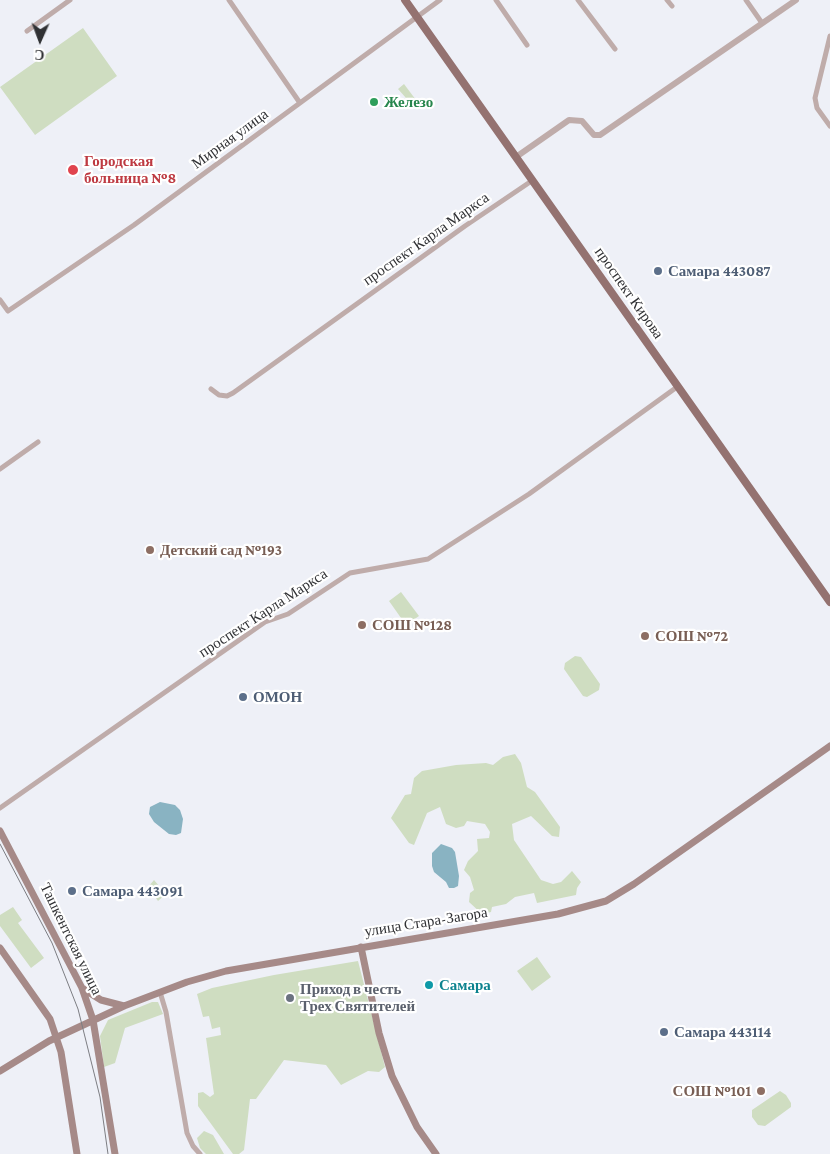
<!DOCTYPE html>
<meta charset="utf-8">
<style>
body{margin:0}
#map{position:relative;width:830px;height:1154px;overflow:hidden;background:#eef0f7;font-family:"Crimson Pro",serif}
canvas{display:block}
.north{position:absolute;left:15px;top:15px;width:50px;height:50px;-webkit-text-stroke:4px #fff;paint-order:stroke;rotate:182deg;font-size:14px;font-weight:700;line-height:20px;text-align:center;color:#303134}
.north::after{content:'';display:block;margin:auto;width:18px;height:22px;background:#303134;clip-path:polygon(50% 0,100% 100%,50% 72%,0 100%)}
</style>
<div id="map">
<canvas width="830" height="1154"></canvas>
<div class="north">С</div>
</div>
<script>
const g = document.querySelector('canvas').getContext('2d');
g.lineJoin = 'round';
function fill(path, color) { g.fillStyle = color; g.fill(path, 'evenodd'); }
const shape = rows => new Path2D(rows.map(r => 'M' + r).join(''));
function strokePath(path, color, width, dash) { g.strokeStyle = color; g.lineWidth = width; g.lineCap = dash ? 'butt' : 'round'; g.setLineDash(dash || []); g.stroke(path); }
function write(font, color, halo, rows, align = 'center') {
  g.font = font + ' "Crimson Pro",serif'; g.lineWidth = 4.5; g.setLineDash([]); g.textBaseline = 'middle'; g.strokeStyle = halo; g.fillStyle = color; for (const [text, x, y, turn = 0] of rows) {
    g.save(); g.translate(x, y); g.rotate((+turn || 0) * Math.PI / 180); g.textAlign = isNaN(turn) ? turn : align; if (halo) g.strokeText(text, 0, 0); g.fillText(text, 0, 0); g.restore();
  }
}
fill(shape([
 [83,28,117,76,35,135,0,87],
 [404,84,416,100,408,106,403,100,406,98,398,89],
 [401,592,419,616,406,625,389,601],
 [575,656,581,657,600,684,599,690,587,697,583,696,564,669,565,663],
 [515,754,521,763,527,787,535,792,560,827,559,837,552,836,531,816,512,824,514,840,541,880,553,884,561,882,572,871,581,882,577,888,576,895,537,903,534,893,515,897,506,904,492,907,491,912,482,914,469,902,470,893,474,890,470,877,464,870,468,861,478,851,477,839,489,838,490,832,485,824,467,821,464,826,456,828,446,824,440,807,427,813,414,845,409,843,391,818,405,795,411,794,414,778,422,771,456,765,486,763,493,765,503,757],
 [154,880,166,894,158,901,148,887],
 [13,907,22,920,18,923,44,958,31,968,0,926,0,915],
 [537,957,551,977,532,991,517,971],
 [358,961,385,1067,379,1072,368,1071,341,1085,326,1065,284,1060,256,1099,250,1099,244,1150,239,1154,233,1154,198,1106,198,1093,203,1092,210,1097,214,1094,206,1038,221,1035,220,1027,212,1029,209,1016,203,1017,197,994,212,988,274,975],
 [152,1002,158,1002,163,1014,125,1028,115,1063,104,1067,100,1036,108,1020],
 [780,1091,786,1095,791,1103,791,1107,765,1126,758,1125,752,1117,752,1110],
 [204,1131,213,1135,224,1154,206,1154,200,1148,197,1138]
]), '#cfddc1');
fill(shape([
 [160,802,175,805,180,810,183,819,181,833,176,835,169,834,154,822,149,814,150,807],
 [441,844,452,848,455,852,459,876,458,886,454,888,449,888,446,882,434,872,432,866,432,853]
]), '#89b3c2');
strokePath(shape([
 [229,0,300,103],
 [496,0,527,45],
 [578,0,615,49],
 [667,0,672,6],
 [746,0,762,23],
 [27,31,70,0],
 [830,36,815,98,817,108,830,126],
 [0,300,8,311,134,225,440,0],
 [211,389,219,395,227,396,233,393,465,226,533,180],
 [0,469,38,442],
 [0,808,265,622,288,614,350,573,428,559,529,494,677,387],
 [160,992,166,1012,187,1133,193,1146,200,1154]
]), '#bfacaa', 5);
strokePath(shape([
 [516,157,569,120,582,121,594,135,600,135,796,0]
]), '#bfacaa', 6);
strokePath(shape([
 [0,831,82,988,93,1020,115,1154],
 [361,947,379,1033,392,1076,417,1127,436,1154],
 [0,948,50,1019,61,1052,77,1154],
 [82,988,101,1000,124,1006],
 [0,1071,49,1041,124,1006,187,982,226,971,558,914,606,901,634,884,830,746]
]), '#a68a88', 7);
strokePath(shape([
 [405,0,830,602]
]), '#947270', 8);
strokePath(shape([
 [0,844,52,943,78,1009,100,1097,108,1154]
]), '#7c7d82', 1);
for (const [x, y, r, color] of [
 [374,102,5,"#2e9e5b"],
 [73,170,6,"#e0444e"],
 [658,271,5,"#5c6f8a"],
 [150,550,5,"#8d6e63"],
 [362,625,5,"#8d6e63"],
 [645,636,5,"#8d6e63"],
 [243,697,5,"#5c6f8a"],
 [72,891,5,"#5c6f8a"],
 [429,985,5,"#0f9aa8"],
 [290,998,5,"#6b7280"],
 [664,1032,5,"#5c6f8a"],
 [761,1091,5,"#8d6e63"]
]) { const dot = new Path2D(); dot.arc(x, y, r, 0, 2 * Math.PI); g.fillStyle = color; g.fill(dot); strokePath(dot, '#fff', 2); }
write('bold 15px', '#27864d', '#fff', [
 ["Железо",384,102]
], 'left');
write('15px', '#303134', '#fff', [
 ["Мирная улица",230,139,-36],
 ["проспект Карла Маркса",426,239,-35],
 ["проспект Кирова",629,293,55],
 ["проспект Карла Маркса",263,613,-33],
 ["улица Стара-Загора",426,922,-9],
 ["Ташкентская улица",71,939,64]
]);
write('bold 15px', '#be3a42', '#fff', [
 ["Городская",84,161],
 ["больница №8",84,178]
], 'left');
write('bold 15px', '#4e5e75', '#fff', [
 ["Самара 443087",668,271],
 ["ОМОН",253,697],
 ["Самара 443091",82,891],
 ["Самара 443114",674,1032]
], 'left');
write('bold 15px', '#785e54', '#fff', [
 ["Детский сад №193",160,550],
 ["СОШ №128",372,625],
 ["СОШ №72",655,636],
 ["СОШ №101",751,1091,"right"]
], 'left');
write('bold 15px', '#0d838f', '#fff', [
 ["Самара",439,985]
], 'left');
write('bold 15px', '#5b616d', '#fff', [
 ["Приход в честь",300,989],
 ["Трех Святителей",300,1006]
], 'left');
</script>
